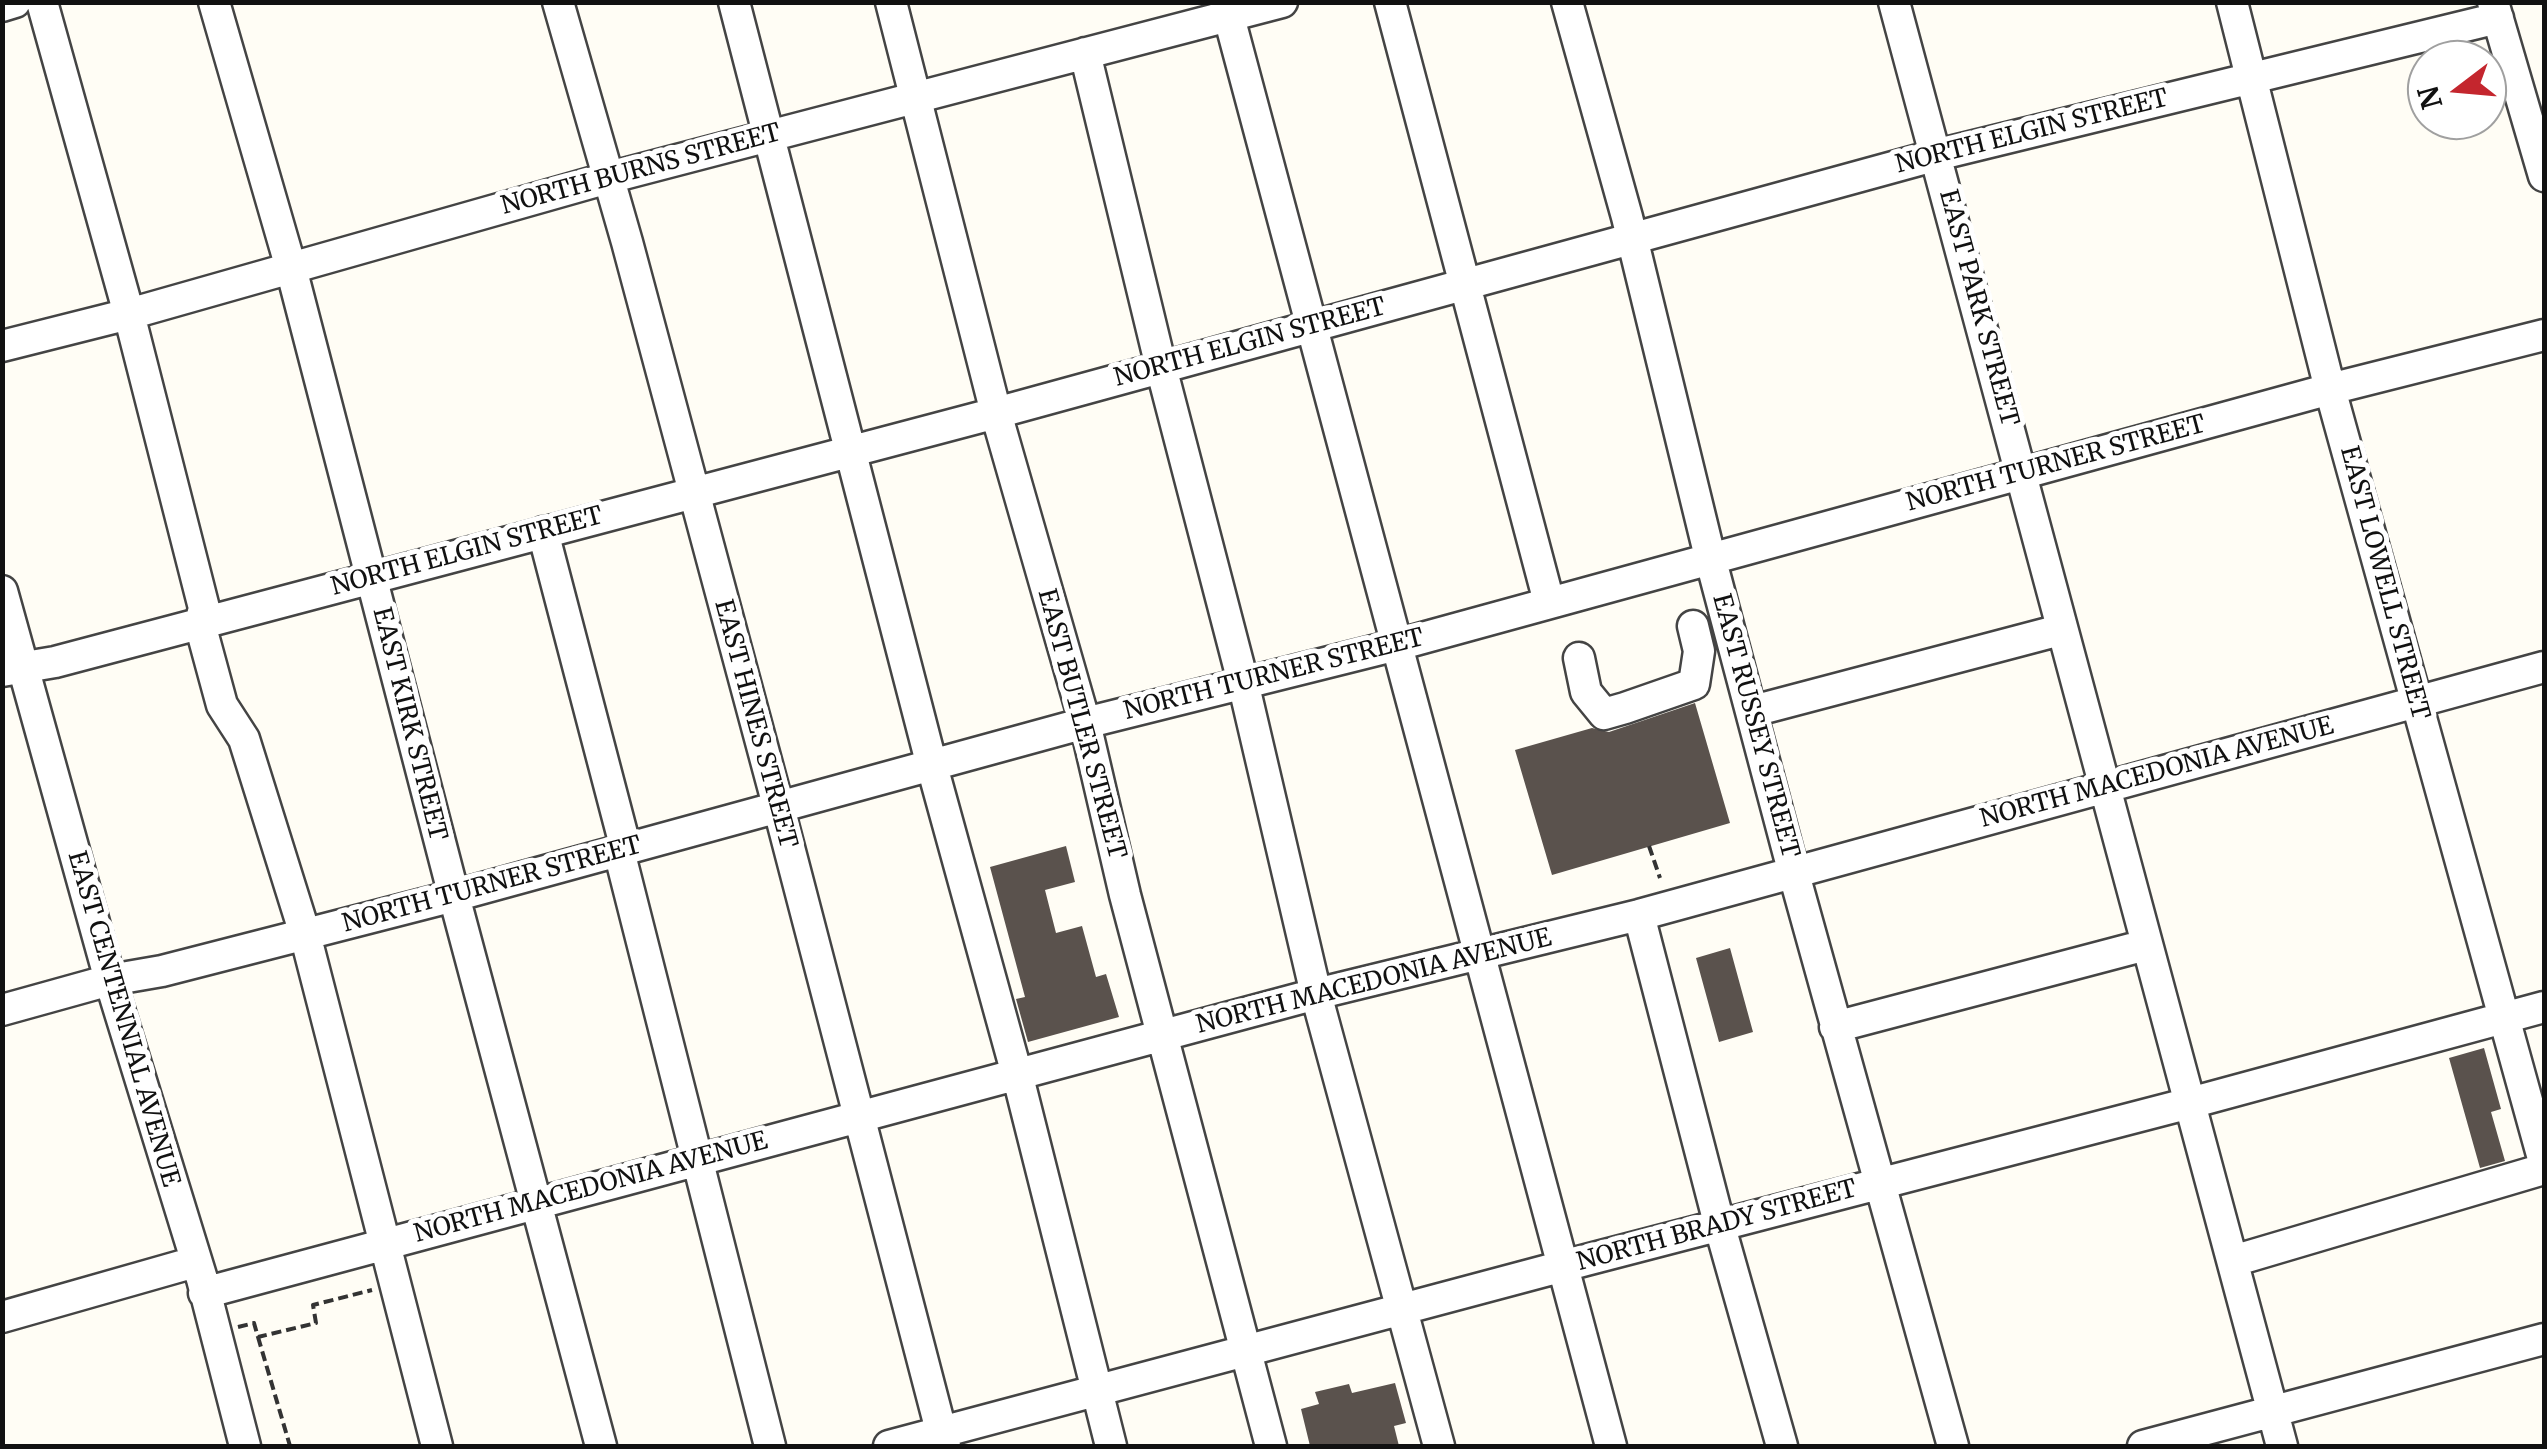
<!DOCTYPE html>
<style>
body{margin:0}
#map{position:relative;width:2547px;height:1449px;overflow:hidden;background:#fffdf5;font-family:Merriweather,serif}
canvas{display:block}
.frame{position:absolute;inset:0;border:5px solid #111;pointer-events:none}
.north{position:absolute;left:2407px;top:40px;width:100px;height:100px;box-sizing:border-box;background:#fff;border:2px solid #a0a0a0;border-radius:50%;rotate:254deg;font-size:28px;font-weight:700;line-height:40px;text-align:center;color:#111}
.north::after{content:'';display:block;margin:auto;width:35px;height:45px;background:#c4262e;clip-path:polygon(50% 0,100% 100%,50% 72%,0 100%)}
</style>
<div id="map">
<canvas width="2547" height="1449"></canvas>
<div class="frame"></div>
<div class="north">N</div>
</div>
<script>
const g = document.querySelector('canvas').getContext('2d');
g.lineJoin = 'round';
function fill(path, color) { g.fillStyle = color; g.fill(path, 'evenodd'); }
const shape = rows => new Path2D(rows.map(r => 'M' + r).join(''));
function strokePath(path, color, width, dash) { g.strokeStyle = color; g.lineWidth = width; g.lineCap = dash ? 'butt' : 'round'; g.setLineDash(dash || []); g.stroke(path); }
function write(font, color, halo, rows, align = 'center') {
  g.font = font + ' Merriweather,serif'; g.lineWidth = 10; g.setLineDash([]); g.textBaseline = 'middle'; g.strokeStyle = halo; g.fillStyle = color; for (const [text, x, y, turn = 0] of rows) {
    g.save(); g.translate(x, y); g.rotate((+turn || 0) * Math.PI / 180); g.textAlign = isNaN(turn) ? turn : align; if (halo) g.strokeText(text, 0, 0); g.fillText(text, 0, 0); g.restore();
  }
}
fill(shape([
 [1695,703,1730,823,1552,875,1515,750,1592,728,1609,732],
 [1066,846,1075,882,1045,890,1056,933,1082,926,1096,977,1106,974,1119,1017,1028,1042,1016,999,1025,997,990,867],
 [1730,948,1753,1032,1719,1042,1696,958],
 [2484,1048,2501,1109,2491,1112,2505,1161,2480,1168,2449,1058],
 [1395,1383,1406,1423,1394,1426,1399,1446,1310,1446,1301,1409,1319,1404,1315,1392,1349,1384,1352,1393]
]), '#5a524d');
const minor = shape([
 [42,2,129,314,204,608,200,624,222,705,244,739,305,934,437,1446],
 [214,2,291,268,454,896,601,1446],
 [558,2,627,242,779,809,945,1446],
 [734,2,932,766,1021,1089,1111,1446],
 [891,2,996,413,1085,723,1125,895,1271,1446],
 [1225,2,1611,1446],
 [1390,2,1549,602],
 [1567,2,1627,217,1710,557,1794,874,1953,1446],
 [1894,2,2282,1446],
 [2232,2,2330,389,2544,1162],
 [2493,2,2544,176],
 [2,6,15,2],
 [1085,53,1161,367,1243,682,1316,994,1439,1446],
 [2,346,129,314,608,178,1282,2],
 [543,532,626,849],
 [2,591,110,980,202,1279,245,1446],
 [1579,658,1586,692,1604,714,1625,708,1694,684,1699,651,1693,626],
 [2,671,55,662,996,413,1937,155,2498,18],
 [1753,711,2060,630],
 [619,851,770,1446],
 [1639,915,1720,1227,1782,1446],
 [2,1010,110,980,162,971,454,896,1085,723,1397,645,2330,389,2544,335],
 [1835,1027,2146,945],
 [2233,1261,2544,1169],
 [204,1293,1316,994,1639,915,2544,667],
 [2,1317,195,1262],
 [889,1446,1586,1260,2190,1103,2544,1007],
 [2143,1446,2544,1339]
]);
strokePath(minor, '#444', 35);
strokePath(shape([
 [1649,846,1660,878],
 [238,1327,254,1323,258,1337,316,1323,313,1305,372,1290],
 [258,1337,290,1446]
]), '#333', 4, [10, 5]);
strokePath(minor, '#fff', 30);
write('25px', '#111', '#fff', [
 ["NORTH ELGIN STREET",2032,132,-14],
 ["NORTH BURNS STREET",641,170,-15],
 ["EAST PARK STREET",1978,308,75],
 ["NORTH ELGIN STREET",1250,343,-15],
 ["NORTH TURNER STREET",2056,464,-15],
 ["NORTH ELGIN STREET",467,552,-15],
 ["EAST LOWELL STREET",2384,583,75],
 ["NORTH TURNER STREET",1274,675,-14],
 ["EAST KIRK STREET",409,724,76],
 ["EAST HINES STREET",755,724,75],
 ["EAST BUTLER STREET",1081,724,75],
 ["EAST RUSSEY STREET",1755,726,75],
 ["NORTH MACEDONIA AVENUE",2157,773,-15],
 ["NORTH TURNER STREET",492,885,-15],
 ["NORTH MACEDONIA AVENUE",1374,982,-14],
 ["EAST CENTENNIAL AVENUE",123,1019,74],
 ["NORTH MACEDONIA AVENUE",591,1188,-15],
 ["NORTH BRADY STREET",1717,1226,-15]
]);
</script>
